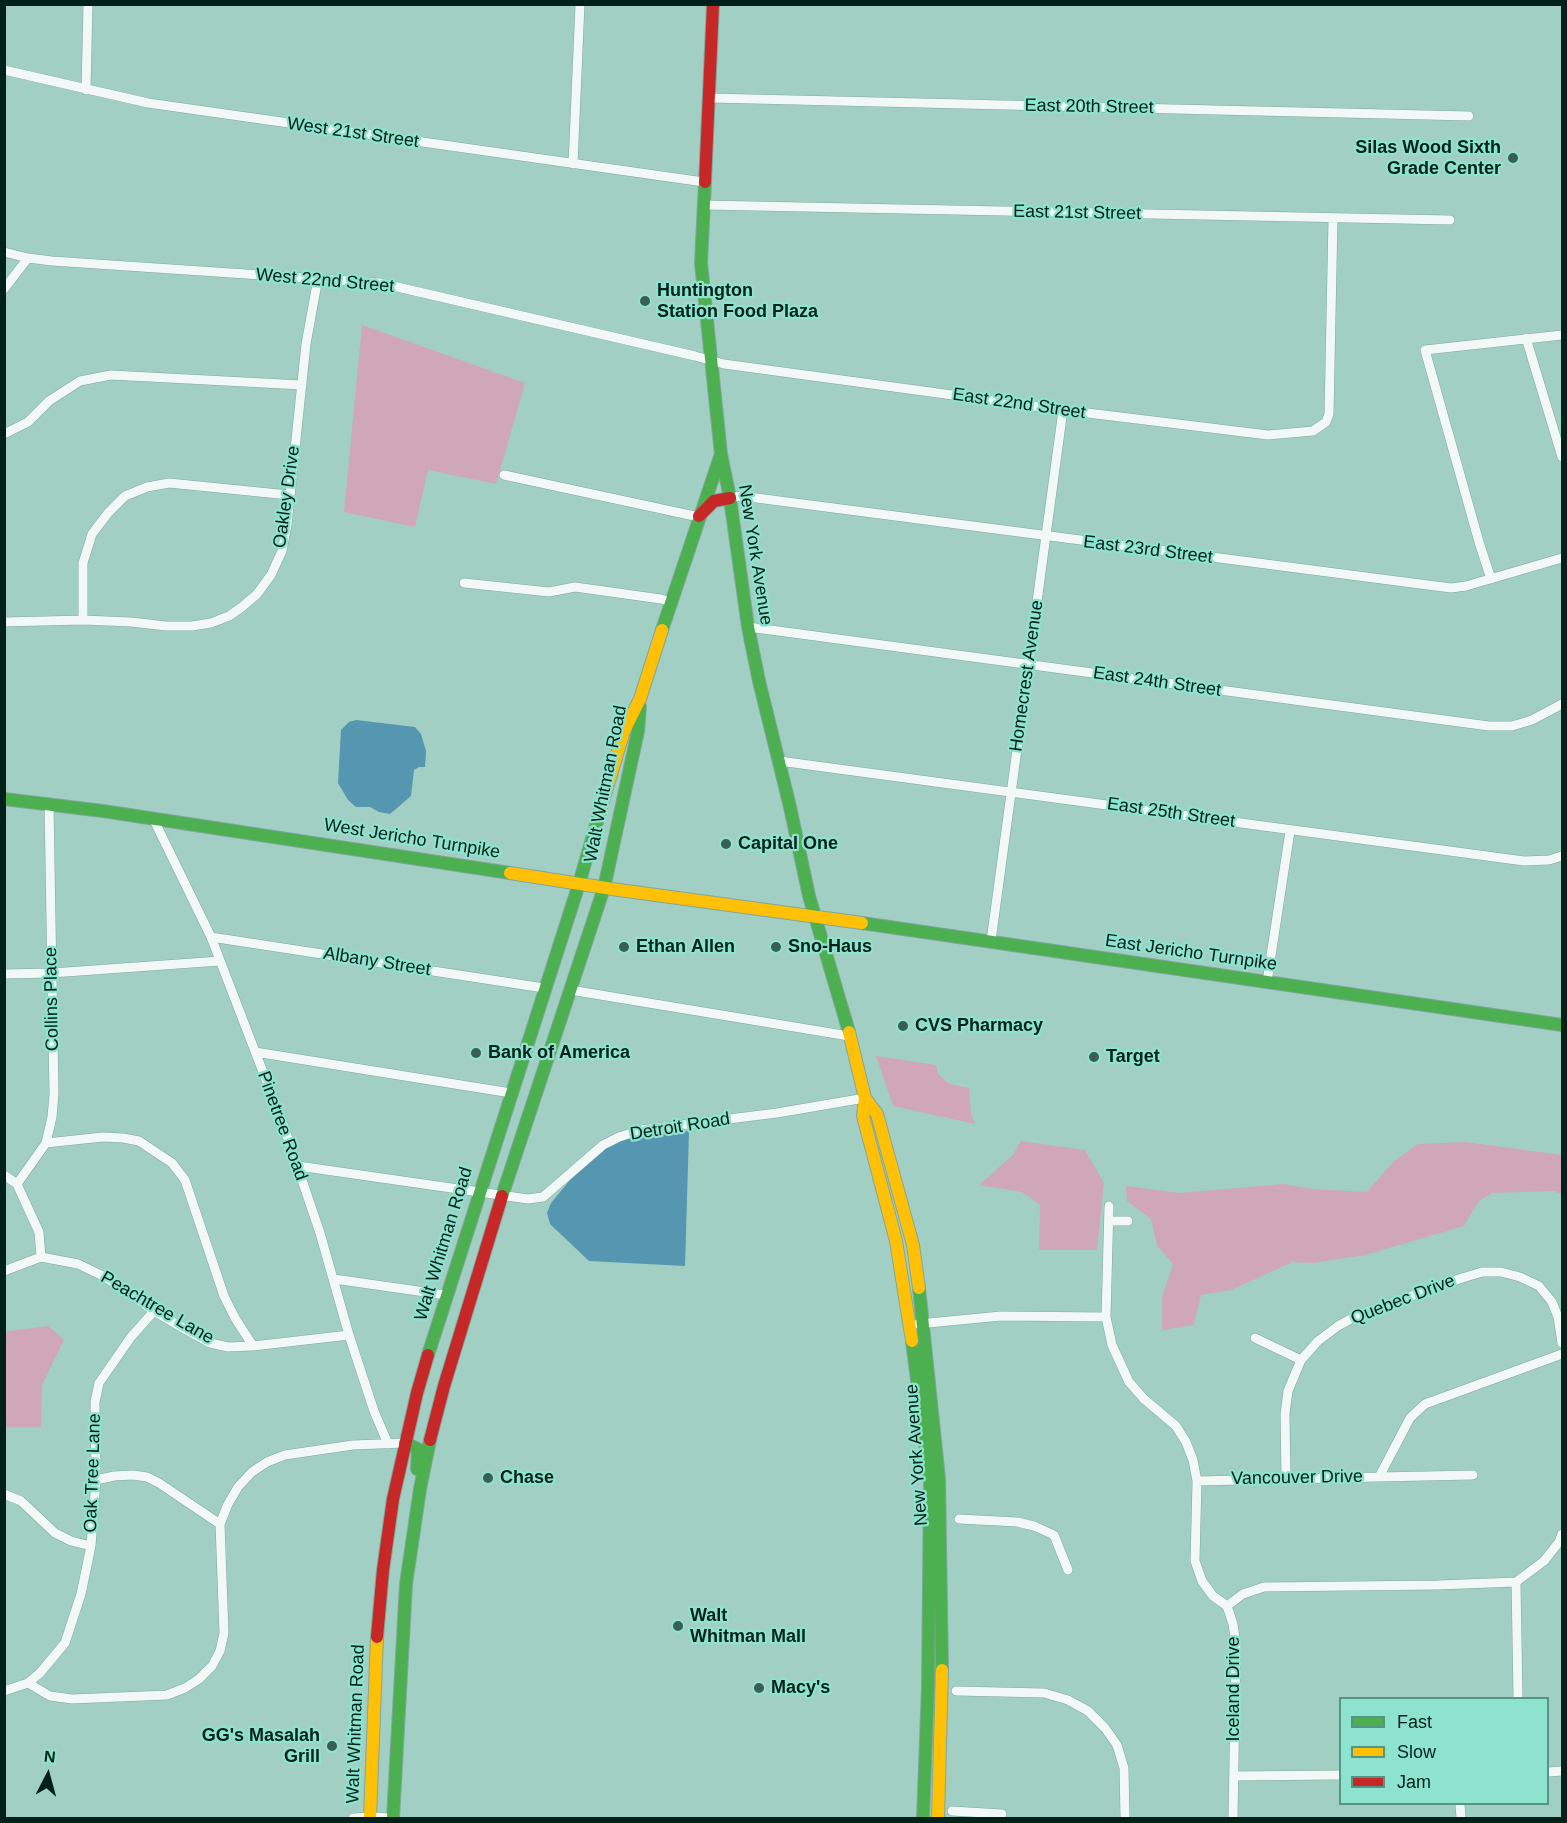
<!DOCTYPE html>
<style>
body{margin:0}
#map{position:relative;width:1567px;height:1823px;overflow:hidden;background:#a2cfc4;font-family:Arial,sans-serif}
canvas{display:block}
.frame{position:absolute;inset:0;border:6px solid #00211a;pointer-events:none}
.legend{position:absolute;left:1339px;top:1697px;width:210px;height:108px;box-sizing:border-box;background:#8ee3ce;border:2px solid #559586;margin:0;padding:8px 10px;list-style:none;font-size:18px;color:#00211a}
.legend li{display:flex;align-items:center;gap:12px;height:30px}
.legend b{width:30px;border:2px solid #559586}
.north{position:absolute;left:18px;top:1745px;width:60px;height:60px;-webkit-text-stroke:4px #8ee3ce;paint-order:stroke;rotate:6deg;font-size:16px;font-weight:700;line-height:24px;text-align:center;color:#00211a}
.north::after{content:'';display:block;margin:auto;width:21px;height:27px;background:#00211a;clip-path:polygon(50% 0,100% 100%,50% 72%,0 100%)}
</style>
<div id="map">
<canvas width="1567" height="1823"></canvas>
<div class="frame"></div>
<ul class="legend">
<li><b style="height:8px;background:#4caf50"></b>Fast</li>
<li><b style="height:8px;background:#ffc107"></b>Slow</li>
<li><b style="height:8px;background:#c62828"></b>Jam</li>
</ul>
<div class="north">N</div>
</div>
<script>
const g = document.querySelector('canvas').getContext('2d');
g.lineJoin = 'round';
function fill(path, color) { g.fillStyle = color; g.fill(path, 'evenodd'); }
const shape = rows => new Path2D(rows.map(r => 'M' + r).join(''));
function strokePath(path, color, width, dash) { g.strokeStyle = color; g.lineWidth = width; g.lineCap = dash ? 'butt' : 'round'; g.setLineDash(dash || []); g.stroke(path); }
function write(font, color, halo, rows, align = 'center') {
  g.font = font + ' Arial,sans-serif'; g.lineWidth = 4.5; g.setLineDash([]); g.textBaseline = 'middle'; g.strokeStyle = halo; g.fillStyle = color; for (const [text, x, y, turn = 0] of rows) {
    g.save(); g.translate(x, y); g.rotate((+turn || 0) * Math.PI / 180); g.textAlign = isNaN(turn) ? turn : align; if (halo) g.strokeText(text, 0, 0); g.fillText(text, 0, 0); g.restore();
  }
}
fill(shape([
 [362,325,525,383,496,484,428,470,415,527,344,512],
 [876,1056,936,1065,938,1074,949,1084,969,1088,971,1114,975,1124,893,1106],
 [1021,1141,1085,1150,1104,1183,1097,1250,1039,1250,1040,1205,1022,1192,979,1185,1013,1155],
 [1465,1142,1562,1155,1562,1194,1554,1191,1492,1193,1479,1201,1464,1226,1365,1255,1313,1263,1293,1262,1231,1290,1201,1295,1194,1325,1162,1330,1162,1297,1173,1264,1157,1246,1151,1219,1127,1201,1126,1186,1180,1193,1283,1184,1313,1189,1367,1192,1394,1161,1418,1144],
 [49,1326,64,1340,42,1385,41,1427,5,1427,5,1334,8,1331]
]), '#cfa7b9');
fill(shape([
 [356,720,415,727,421,734,426,751,425,767,419,767,414,770,411,796,390,814,379,812,370,807,356,807,348,800,338,783,341,730,349,722],
 [689,1131,685,1266,589,1261,550,1224,547,1213,551,1203,580,1168,605,1149,621,1141,641,1135]
]), '#5596b0');
const street = shape([
 [4,70,148,103,704,182],
 [86,90,88,4],
 [710,98,1469,116],
 [573,164,580,4],
 [704,205,1450,220],
 [4,252,28,258,52,261,380,283,695,356,724,364,1063,410,1268,435,1313,431,1326,422,1329,414,1333,219],
 [4,289,28,258],
 [1526,338,1562,457],
 [4,434,28,422,49,401,80,381,111,375,302,385],
 [504,475,699,517],
 [730,498,741,496,1451,588,1466,586,1562,558],
 [1491,579,1479,542,1425,350,1562,335],
 [464,583,549,592,575,587,661,599,672,602],
 [83,620,83,563,92,534,108,513,125,496,147,487,169,483,289,495],
 [4,622,83,620,131,622,166,626,192,626,211,623,229,616,242,607,257,594,271,575,282,551,287,525,306,344,318,278],
 [748,627,1489,726,1512,726,1532,720,1562,704],
 [779,761,1524,861,1549,860,1562,856],
 [153,818,211,937,283,1124,320,1233,349,1335,374,1411,388,1444],
 [211,937,544,988],
 [991,941,1063,410],
 [4,974,52,973,220,961],
 [1267,982,1290,831],
 [570,990,849,1036],
 [255,1052,511,1093],
 [46,1143,103,1137,123,1138,139,1141,172,1163,185,1180,224,1296,235,1318,253,1346],
 [298,1166,528,1199,543,1197,603,1145,619,1137,641,1130,777,1113,865,1098],
 [4,1175,17,1184,39,1232,41,1257],
 [17,1184,46,1143,52,1117,54,1094,49,804],
 [1109,1206,1106,1317,1112,1345,1129,1382,1144,1399,1176,1426,1186,1442,1193,1460,1197,1481,1195,1561,1202,1581,1213,1596,1227,1606,1233,1624,1236,1645,1233,1818],
 [1109,1221,1128,1221],
 [4,1271,41,1257,78,1264,105,1277,154,1311,183,1328,210,1343,228,1347,253,1346,349,1335],
 [334,1279,446,1295],
 [918,1324,1001,1316,1106,1317],
 [1255,1338,1301,1360],
 [1379,1477,1473,1475],
 [1286,1479,1285,1414,1288,1391,1301,1360,1318,1341,1338,1326,1358,1315,1459,1279,1482,1272,1501,1272,1520,1277,1539,1286,1552,1302,1558,1317,1562,1343],
 [96,1480,114,1476,133,1475,147,1477,159,1483,220,1524],
 [1197,1481,1379,1477,1410,1418,1425,1404,1562,1354],
 [4,1494,21,1501,55,1533,71,1541,91,1546],
 [959,1519,1017,1522,1034,1526,1054,1535,1068,1570],
 [1516,1582,1518,1698],
 [1227,1606,1243,1594,1264,1587,1438,1585,1516,1582,1544,1561,1559,1542,1562,1534],
 [28,1683,50,1696,72,1699,167,1695,185,1688,199,1679,212,1666,220,1651,224,1633,220,1524,228,1504,238,1487,252,1472,267,1462,285,1455,353,1445,405,1443],
 [4,1691,28,1683,40,1673,65,1643,81,1594,91,1546,96,1480,95,1402,99,1383,131,1337,154,1311],
 [956,1691,1044,1693,1068,1700,1088,1711,1105,1728,1117,1745,1124,1768,1125,1818],
 [1548,1772,1562,1771],
 [1234,1776,1340,1775],
 [1460,1804,1461,1818],
 [952,1811,1002,1814],
 [353,1818,370,1817,393,1818]
]);
const fast = shape([
 [721,454,730,498,748,627,759,681,790,807,809,896,849,1032],
 [662,630,721,454,701,263,705,182],
 [4,799,103,811,510,873],
 [862,923,1562,1025],
 [502,1196,604,888,638,731,640,707],
 [919,1288,939,1479,942,1670],
 [912,1341,930,1480,928,1688,923,1818],
 [428,1355,579,884,600,811],
 [405,1443,418,1449,417,1469],
 [393,1818,406,1584,420,1489,430,1440]
]);
const slow = shape([
 [600,811,624,731,640,699,662,630],
 [510,873,619,890,862,923],
 [849,1032,865,1098,863,1116,896,1241,912,1341],
 [865,1098,877,1114,913,1245,919,1288],
 [370,1818,377,1637],
 [938,1818,942,1670]
]);
const jam = shape([
 [705,182,713,4],
 [699,516,714,501,730,498],
 [430,1440,444,1386,502,1196],
 [377,1637,383,1570,393,1499,417,1393,428,1355]
]);
strokePath(street, '#81a69e', 10);
strokePath(fast, '#81a69e', 14);
strokePath(slow, '#81a69e', 14);
strokePath(jam, '#81a69e', 14);
strokePath(street, '#f1f8f6', 9);
strokePath(fast, '#4caf50', 12);
strokePath(slow, '#ffc107', 12);
strokePath(jam, '#c62828', 12);
for (const [x, y, r, color] of [
 [1513,158,6,"#395e56"],
 [645,301,6,"#395e56"],
 [726,844,6,"#395e56"],
 [624,947,6,"#395e56"],
 [776,947,6,"#395e56"],
 [903,1026,6,"#395e56"],
 [476,1053,6,"#395e56"],
 [1094,1057,6,"#395e56"],
 [488,1478,6,"#395e56"],
 [678,1626,6,"#395e56"],
 [759,1688,6,"#395e56"],
 [332,1746,6,"#395e56"]
]) { const dot = new Path2D(); dot.arc(x, y, r, 0, 2 * Math.PI); g.fillStyle = color; g.fill(dot); strokePath(dot, '#8ee3ce', 2); }
write('18px', '#00211a', '#8ee3ce', [
 ["East 20th Street",1089,107,1],
 ["West 21st Street",353,133,8],
 ["East 21st Street",1077,213,1],
 ["West 22nd Street",325,281,5],
 ["East 22nd Street",1019,404,8],
 ["Oakley Drive",287,497,-82],
 ["East 23rd Street",1148,550,7],
 ["New York Avenue",755,555,81],
 ["Homecrest Avenue",1027,676,-82],
 ["East 24th Street",1157,682,8],
 ["Walt Whitman Road",606,784,-79],
 ["East 25th Street",1171,813,8],
 ["West Jericho Turnpike",412,839,9],
 ["East Jericho Turnpike",1191,953,8],
 ["Albany Street",377,962,9],
 ["Collins Place",52,999,-91],
 ["Pinetree Road",282,1126,70],
 ["Detroit Road",680,1127,-9],
 ["Walt Whitman Road",444,1244,-73],
 ["Quebec Drive",1403,1300,-21],
 ["Peachtree Lane",157,1308,30],
 ["New York Avenue",917,1455,-94],
 ["Oak Tree Lane",93,1473,-88],
 ["Vancouver Drive",1297,1478,-1],
 ["Iceland Drive",1234,1689,-90],
 ["Walt Whitman Road",356,1724,-88]
]);
write('bold 18px', '#00211a', '#8ee3ce', [
 ["Silas Wood Sixth",1501,148,"right"],
 ["Grade Center",1501,169,"right"],
 ["Huntington",657,291],
 ["Station Food Plaza",657,312],
 ["Capital One",738,844],
 ["Ethan Allen",636,947],
 ["Sno-Haus",788,947],
 ["CVS Pharmacy",915,1026],
 ["Bank of America",488,1053],
 ["Target",1106,1057],
 ["Chase",500,1478],
 ["Walt",690,1616],
 ["Whitman Mall",690,1637],
 ["Macy's",771,1688],
 ["GG's Masalah",320,1736,"right"],
 ["Grill",320,1757,"right"]
], 'left');
</script>
